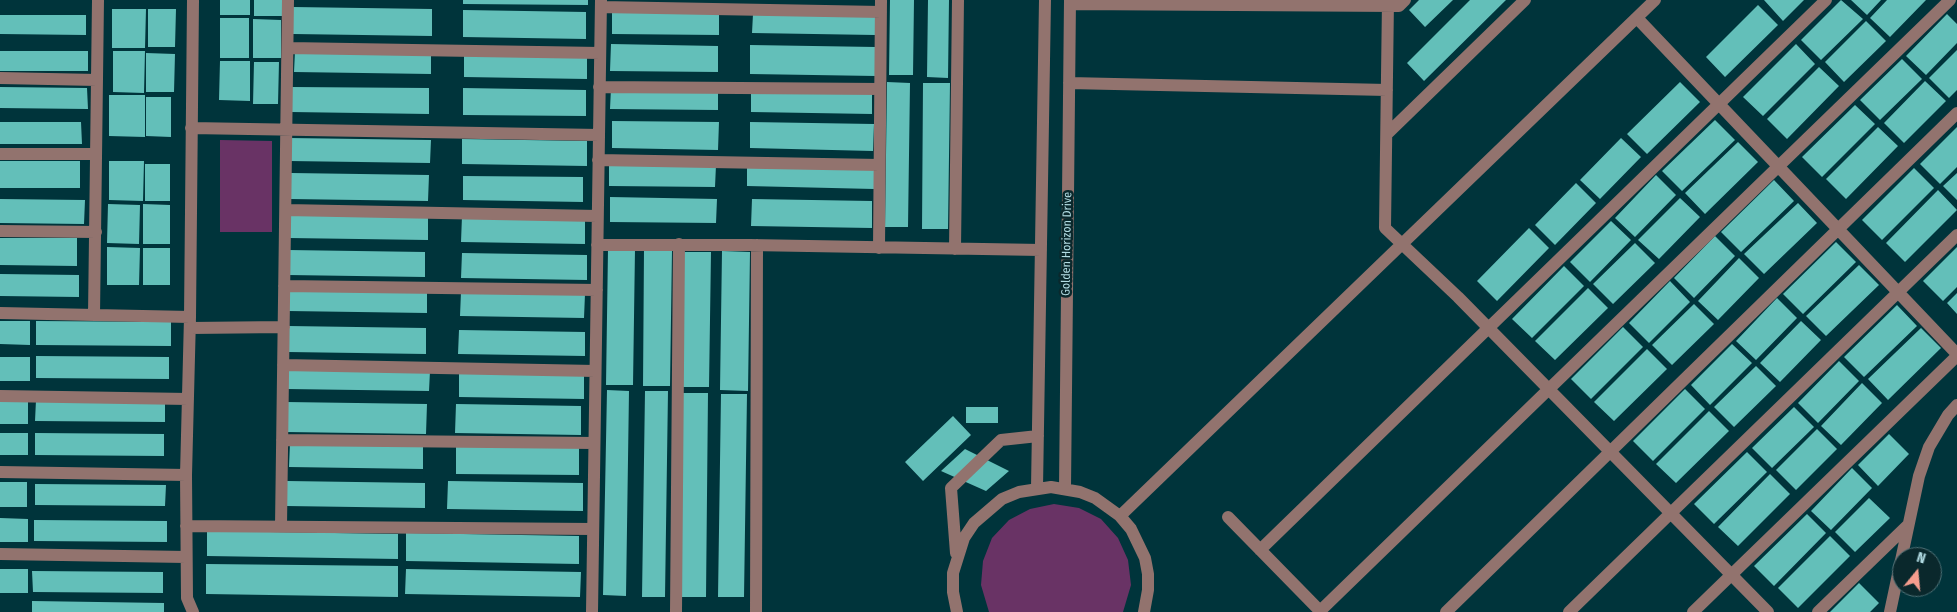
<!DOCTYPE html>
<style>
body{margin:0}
#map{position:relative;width:1957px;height:612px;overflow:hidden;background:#00343b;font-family:"Fira Sans Condensed",sans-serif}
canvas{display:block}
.north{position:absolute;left:1892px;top:547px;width:50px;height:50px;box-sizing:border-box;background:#0a282c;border:1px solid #4e7076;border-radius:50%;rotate:17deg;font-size:14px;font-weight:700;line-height:20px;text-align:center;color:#b3dde4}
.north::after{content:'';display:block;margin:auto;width:18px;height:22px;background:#f59d8e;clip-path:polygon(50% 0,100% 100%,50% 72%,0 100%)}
</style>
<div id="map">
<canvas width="1957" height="612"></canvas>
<div class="north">N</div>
</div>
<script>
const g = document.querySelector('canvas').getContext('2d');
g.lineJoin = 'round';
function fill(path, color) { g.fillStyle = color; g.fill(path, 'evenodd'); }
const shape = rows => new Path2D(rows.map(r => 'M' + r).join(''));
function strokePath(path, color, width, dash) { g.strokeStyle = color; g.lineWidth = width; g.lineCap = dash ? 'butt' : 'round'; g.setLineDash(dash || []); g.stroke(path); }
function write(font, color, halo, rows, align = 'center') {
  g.font = font + ' "Fira Sans Condensed",sans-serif'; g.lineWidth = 5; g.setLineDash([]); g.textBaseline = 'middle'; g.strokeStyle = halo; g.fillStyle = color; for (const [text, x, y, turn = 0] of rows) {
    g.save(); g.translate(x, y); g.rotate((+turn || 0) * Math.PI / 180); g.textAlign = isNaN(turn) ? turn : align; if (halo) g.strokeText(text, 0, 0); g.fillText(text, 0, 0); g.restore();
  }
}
fill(shape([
 [220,140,272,141,272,232,220,232],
 [1054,504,1079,508,1101,519,1118,538,1128,560,1131,585,1123,612,989,612,981,585,983,561,992,538,1009,520,1030,509]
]), '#693365');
fill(shape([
 [220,0,250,0,250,15,220,15],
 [254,0,282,0,282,16,254,16],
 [463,0,588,0,588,5,463,4],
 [890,0,914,0,913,75,889,75],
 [928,0,949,0,948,78,927,77],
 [1419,0,1453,0,1425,27,1409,10],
 [1470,0,1506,0,1424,81,1407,63],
 [1764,0,1804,0,1783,21],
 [1841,0,1863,19,1821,60,1801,40],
 [1851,0,1881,0,1867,15],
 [1887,0,1926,0,1890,37,1870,18],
 [1758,5,1778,25,1725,77,1706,57],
 [293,7,432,9,432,36,293,34],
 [112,9,146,9,145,48,112,48],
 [148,9,176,9,175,47,148,47],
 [463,10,586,12,586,39,463,37],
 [612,10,719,12,719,35,612,34],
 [753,14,875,16,875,35,752,33],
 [1947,14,1957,24,1957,43,1926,75,1906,56],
 [0,15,86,15,86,35,0,34],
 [220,18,249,18,249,58,220,58],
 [253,19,281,20,281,58,253,58],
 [1866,21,1886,41,1844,82,1825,62],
 [611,44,718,46,718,72,610,71],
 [1796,44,1815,64,1763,116,1743,97],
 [750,45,876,47,876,76,750,74],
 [1957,50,1957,90,1949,98,1929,78],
 [0,51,88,51,88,71,0,71],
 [113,51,145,51,144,93,113,92],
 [295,51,431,53,431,74,294,72],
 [146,53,175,54,174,92,146,92],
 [464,54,587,55,587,79,464,77],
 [1902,59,1922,79,1880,120,1860,100],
 [220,61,250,61,250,101,219,100],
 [254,62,279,62,278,104,253,104],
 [1819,67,1839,86,1787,139,1767,119],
 [1925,81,1946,101,1904,143,1884,123],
 [887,82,910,83,908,227,885,227],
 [1680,82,1700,102,1647,154,1627,134],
 [923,83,950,83,948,229,922,229],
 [0,87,87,88,88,109,0,108],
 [292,87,429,88,429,114,291,112],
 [463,88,586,90,586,116,463,115],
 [611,88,718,90,718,110,610,109],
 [751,91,872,93,872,114,751,112],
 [109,95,145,95,145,137,109,136],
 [146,97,171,97,171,137,146,136],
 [1855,105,1875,124,1822,177,1802,157],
 [1715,120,1735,140,1682,191,1662,171],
 [612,121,719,122,718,150,612,148],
 [0,122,81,122,82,144,0,144],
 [750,122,874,124,873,151,750,148],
 [1878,127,1898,146,1846,199,1826,179],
 [1957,127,1957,167,1940,184,1920,164],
 [289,138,431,140,430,163,289,161],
 [1621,138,1641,157,1600,199,1580,180],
 [462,139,587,141,587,166,462,164],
 [1738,142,1758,162,1705,214,1685,193],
 [0,161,80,161,80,188,0,188],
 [109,161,144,161,143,201,109,200],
 [609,163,716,165,715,187,609,186],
 [145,164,170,164,170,201,145,201],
 [747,166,874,168,874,189,747,186],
 [1914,168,1934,188,1882,240,1862,220],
 [291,173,429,175,428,201,290,199],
 [1957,173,1957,200,1943,186],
 [1656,175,1676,195,1635,237,1615,218],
 [463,176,583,177,583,202,463,200],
 [1774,180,1794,201,1741,252,1721,232],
 [1576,183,1596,203,1555,245,1535,225],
 [1938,190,1957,210,1905,262,1886,243],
 [610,197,717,199,716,223,610,222],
 [1680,198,1700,217,1659,259,1638,240],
 [0,199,85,200,84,224,0,223],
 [752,199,872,201,872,228,751,226],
 [1798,203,1817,223,1764,274,1744,254],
 [108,204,140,205,139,244,107,243],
 [143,204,170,205,170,244,143,244],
 [290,215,428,217,428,240,289,238],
 [462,216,585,218,585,244,461,242],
 [1611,221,1631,240,1590,282,1570,262],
 [1529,228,1549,248,1497,301,1477,281],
 [1715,236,1735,256,1694,298,1674,278],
 [0,238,77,238,77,266,0,265],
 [1836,242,1856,262,1803,314,1783,294],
 [1635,243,1655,263,1613,304,1593,284],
 [107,247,140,248,139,285,107,285],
 [1957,247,1957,287,1943,301,1923,281],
 [143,248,170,248,170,285,143,285],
 [608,249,635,249,633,385,606,385],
 [644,249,672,250,670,386,643,386],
 [288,250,425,252,425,277,288,275],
 [722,251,750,252,748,391,720,390],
 [684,252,711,252,709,387,682,387],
 [462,253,587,255,587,280,461,278],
 [1739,258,1759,278,1718,320,1698,301],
 [1859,265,1879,285,1826,336,1806,316],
 [1564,266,1584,286,1532,338,1512,319],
 [0,274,79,275,79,297,0,296],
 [1670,281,1690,302,1649,343,1629,323],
 [1588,288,1608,308,1555,360,1535,341],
 [288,291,427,293,427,313,288,311],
 [461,292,585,294,584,318,460,316],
 [1957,293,1957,314,1947,303],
 [1777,298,1797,318,1756,360,1736,341],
 [1694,304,1714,324,1672,365,1652,345],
 [1897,305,1917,326,1864,377,1844,357],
 [0,321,30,321,30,345,0,344],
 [36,321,171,322,171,346,36,345],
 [1801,321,1821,340,1780,382,1760,363],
 [288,326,426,328,426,354,288,352],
 [1623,327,1643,347,1591,399,1571,379],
 [1921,328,1941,348,1888,400,1868,379],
 [459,330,585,332,585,356,458,354],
 [1732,344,1752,363,1710,405,1691,385],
 [1647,349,1667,369,1614,421,1594,402],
 [36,356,169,357,169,379,36,378],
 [0,357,30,357,30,381,0,381],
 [1839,361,1859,381,1818,423,1798,403],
 [1756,366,1776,386,1734,427,1714,407],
 [287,369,430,371,429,391,287,389],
 [459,371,584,373,584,399,459,397],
 [1862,383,1882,403,1841,445,1821,426],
 [1685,389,1705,409,1653,461,1633,441],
 [607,390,629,391,626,596,603,595],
 [645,391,668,391,665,597,642,597],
 [683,393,708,393,706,597,681,597],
 [721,394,747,394,744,597,718,597],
 [0,399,28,399,28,424,0,424],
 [36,400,165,401,165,422,35,421],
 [286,402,427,404,426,434,286,432],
 [456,404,581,406,581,435,455,433],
 [966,407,998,407,998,423,966,423],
 [1794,407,1814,427,1772,468,1752,448],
 [1709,411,1729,431,1676,483,1656,464],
 [953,416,971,435,923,481,905,462],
 [1817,429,1837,449,1796,490,1776,470],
 [0,433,28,433,28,455,0,455],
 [35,433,164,434,164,456,35,455],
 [1889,434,1909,454,1878,486,1858,465],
 [290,443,423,445,423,469,289,467],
 [456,446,579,448,579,475,456,474],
 [965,449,1009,471,986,491,941,471],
 [1747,452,1767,472,1714,524,1694,504],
 [1852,468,1872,488,1831,530,1811,511],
 [1770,474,1790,494,1738,546,1718,527],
 [287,481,425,483,425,508,286,506],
 [448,481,583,483,583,511,447,509],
 [0,482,27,482,27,507,0,507],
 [35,484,166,485,165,506,35,505],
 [1869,498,1890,518,1855,552,1835,532],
 [1807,514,1826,533,1774,586,1754,566],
 [0,518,28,519,28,542,0,542],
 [34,520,167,521,167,542,34,541],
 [207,531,398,534,398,559,207,556],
 [406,533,579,536,579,564,406,561],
 [1830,536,1850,556,1798,608,1778,588],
 [206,564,398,566,398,597,206,594],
 [0,569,28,569,28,593,0,593],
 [406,569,581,572,580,597,405,594],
 [32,571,163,572,163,593,33,592],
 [1859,583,1879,603,1870,612,1830,612],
 [32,601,164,603,164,612,32,612]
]), '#63bfb9');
strokePath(shape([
 [1388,0,1385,228,1458,297,1768,612],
 [1070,4,1399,6,1405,0],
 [601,7,881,12],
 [1637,18,1957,354],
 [288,48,600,53],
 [0,78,97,80],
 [1069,83,1387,90],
 [599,87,880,89],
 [191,128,599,135],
 [1387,134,1525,0],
 [0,154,96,154],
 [598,160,879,165],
 [286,210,597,216],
 [0,231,96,232],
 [597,245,750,245,1041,250],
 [879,248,881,0],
 [955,249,958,0],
 [284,286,597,290],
 [0,313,190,317],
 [94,315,98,0],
 [190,328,284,327],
 [283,365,595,371],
 [0,396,188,399],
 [282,440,594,443],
 [0,472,186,475],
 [1037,488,1045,0],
 [1065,488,1070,0],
 [1120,516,1655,0],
 [1228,517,1321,612],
 [186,526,593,529],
 [281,526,288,0],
 [1260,550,1826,0],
 [956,553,951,488,1001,440,1038,436],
 [0,554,186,557],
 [193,612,187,598,186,475,190,317,193,0],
 [592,612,601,0],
 [676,612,679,244],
 [756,612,757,245],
 [957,612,953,592,953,573,964,538,974,523,1002,499,1019,492,1051,487,1080,492,1095,498,1120,516,1131,529,1145,558,1148,574,1148,590,1144,612],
 [1319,612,1950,0],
 [1446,612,1957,113],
 [1569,612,1957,235],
 [1693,612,1957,356],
 [1818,612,1908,525],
 [1890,612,1919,476,1929,447,1948,415,1957,405]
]), '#92736e', 12);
write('12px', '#b3dde4', '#0a282c', [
 ["Golden Horizon Drive",1067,244,-89]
]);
</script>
